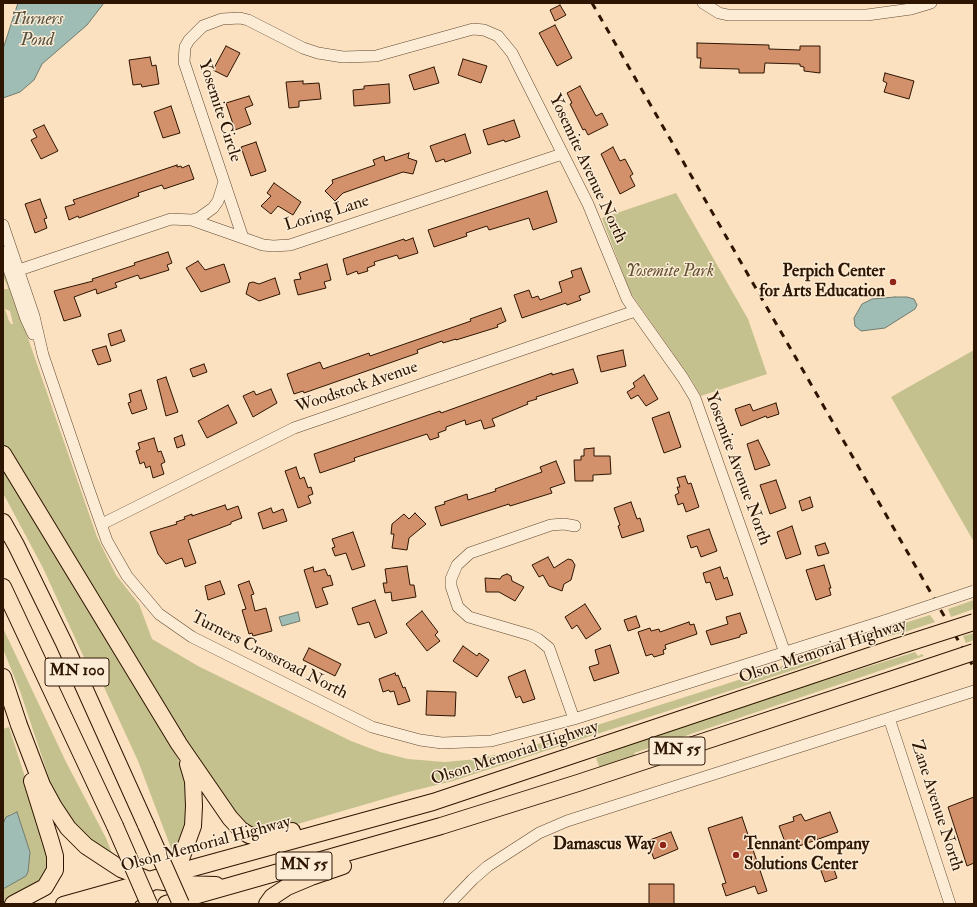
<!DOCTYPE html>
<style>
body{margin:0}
#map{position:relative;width:977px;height:907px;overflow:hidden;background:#fbe1bf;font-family:"IM FELL Double Pica",serif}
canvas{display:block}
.frame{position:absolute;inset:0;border:4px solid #2d1502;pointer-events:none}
</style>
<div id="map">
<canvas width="977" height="907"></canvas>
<div class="frame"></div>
</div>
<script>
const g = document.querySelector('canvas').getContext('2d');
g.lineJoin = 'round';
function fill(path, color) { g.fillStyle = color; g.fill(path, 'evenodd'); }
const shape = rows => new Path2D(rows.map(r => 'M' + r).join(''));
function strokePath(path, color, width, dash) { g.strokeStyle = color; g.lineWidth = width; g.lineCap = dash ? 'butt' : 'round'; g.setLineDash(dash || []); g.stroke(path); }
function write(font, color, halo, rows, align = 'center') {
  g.font = font + ' "IM FELL Double Pica",serif'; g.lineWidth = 3; g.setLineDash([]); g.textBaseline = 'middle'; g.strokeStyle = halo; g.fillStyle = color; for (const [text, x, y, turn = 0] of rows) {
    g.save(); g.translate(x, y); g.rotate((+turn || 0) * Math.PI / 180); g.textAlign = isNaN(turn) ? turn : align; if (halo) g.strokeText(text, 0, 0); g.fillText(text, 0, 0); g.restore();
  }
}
fill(shape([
 [676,193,748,319,767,374,701,396,691,379,630,292,602,218],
 [3,266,97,537,116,575,139,604,152,639,198,666,351,741,380,752,408,759,445,762,477,759,525,748,820,654,821,661,453,781,408,792,277,830,271,832,249,827,222,801,12,456,3,444,3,286,4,289,8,289,8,288,3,276],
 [5,309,10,311,13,324,11,324,9,321],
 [974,350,974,542,891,397],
 [3,464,178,759,187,784,186,825,174,856,138,761,92,661,86,662,43,568,3,493],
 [974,600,974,609,951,617,948,609],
 [930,615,935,622,905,632,857,644,861,641,860,637],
 [3,628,66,762,106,838,113,856,90,839,75,823,62,806,52,787,20,691,3,649],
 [974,633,974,640,966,643,963,636],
 [915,652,918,656,922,654,924,656,634,753,636,757,600,769,596,758,630,744,803,687],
 [9,727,48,849,47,868,38,883,18,896,3,903,3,889,26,876,28,872,30,852,17,812,12,815,11,813,3,824,3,729]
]), '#c5c18e');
const water = shape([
 [18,3,104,3,87,25,42,64,34,80,20,92,3,98,3,49,18,3],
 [895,297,907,297,914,299,917,305,915,309,885,328,861,331,855,326,854,318,862,304,872,299,895,297],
 [298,612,300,621,282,626,279,617,298,612],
 [17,812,30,852,28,872,26,876,3,889,3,824,6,817,17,812]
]);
fill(water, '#9fbdb4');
strokePath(water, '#717a6d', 1);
const building = shape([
 [560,5,566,15,555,21,550,10,560,5],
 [555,25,572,58,557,66,539,33,555,25],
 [697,43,769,45,769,49,800,50,800,46,820,46,820,73,804,71,804,67,800,66,800,64,765,63,764,73,739,73,739,69,700,68,701,58,697,58,697,43],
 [226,46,240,53,227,77,213,70,226,46],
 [150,57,152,66,156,65,159,84,142,87,141,84,133,85,129,60,150,57],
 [463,59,487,66,481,83,458,75,463,59],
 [434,67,439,83,414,90,409,75,434,67],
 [885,73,914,81,909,99,884,92,887,83,883,81,885,73],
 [303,81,303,84,319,83,321,99,299,101,299,107,289,108,286,82,303,81],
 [389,84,390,103,354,106,353,90,364,89,364,86,389,84],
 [580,86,596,116,602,113,608,125,588,135,585,129,583,130,570,104,572,103,567,93,580,86],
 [249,96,253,105,245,108,251,124,235,130,226,103,249,96],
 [171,106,180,133,163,138,154,112,171,106],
 [514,120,520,137,505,142,504,140,488,145,483,130,514,120],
 [44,125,58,151,41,159,31,140,37,137,33,130,44,125],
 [465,134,471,153,445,162,444,159,436,162,430,146,465,134],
 [256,142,266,171,251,176,241,147,256,142],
 [613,147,620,161,625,159,633,174,630,176,635,186,620,194,601,154,613,147],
 [409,153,408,158,417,161,413,174,403,172,343,193,335,201,325,191,333,183,332,180,375,165,373,160,384,156,385,161,409,153],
 [177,165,177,167,181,166,182,168,189,165,194,179,164,189,162,185,138,193,139,196,79,218,78,216,69,220,65,207,75,204,73,200,177,165],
 [274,183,301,202,293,215,278,206,271,214,261,206,271,196,267,193,274,183],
 [547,191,557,222,533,230,529,218,489,230,487,226,466,233,467,236,434,247,428,230,547,191],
 [40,199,47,218,44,219,47,228,35,233,25,204,40,199],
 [413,238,418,253,399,259,397,255,374,262,375,265,367,268,368,271,358,274,357,271,347,275,343,259,404,239,405,241,413,238],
 [168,252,172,263,167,265,169,270,140,279,138,275,115,283,117,287,97,294,96,289,74,297,81,316,64,321,54,291,93,281,92,279,135,265,134,263,168,252],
 [198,261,205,270,224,264,230,282,201,292,186,268,198,261],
 [327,264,331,280,324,282,326,288,298,295,294,280,301,279,299,273,327,264],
 [581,268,590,292,579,296,581,300,567,305,566,303,522,318,514,295,529,290,532,298,538,296,540,300,562,292,559,282,573,277,571,271,581,268],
 [275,278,280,294,259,301,246,294,249,283,253,282,259,284,275,278],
 [501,308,506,321,497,325,498,327,456,340,456,339,443,343,442,341,417,350,418,353,304,393,303,391,294,394,287,374,320,362,323,369,369,353,370,356,471,321,470,319,501,308],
 [121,330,125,341,111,346,108,334,121,330],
 [106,346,111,361,98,365,92,350,106,346],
 [623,350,626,366,601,372,597,356,623,350],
 [204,364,207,372,193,377,190,369,204,364],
 [573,369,578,383,536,397,537,399,527,402,528,404,492,419,495,426,484,429,481,420,466,425,465,420,446,427,446,430,438,433,439,437,430,440,427,434,354,458,355,461,320,473,314,454,440,411,441,413,541,377,552,373,552,375,573,369],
 [644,375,658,399,646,406,638,395,631,399,627,392,635,387,633,383,644,375],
 [166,377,178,412,166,416,157,380,166,377],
 [271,389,277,403,253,417,243,396,254,391,256,395,271,389],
 [141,390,147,409,132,414,128,403,131,402,129,394,141,390],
 [776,403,779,414,767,418,766,416,741,426,735,409,750,404,753,411,776,403],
 [228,405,237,423,207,438,198,421,228,405],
 [669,412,681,447,664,453,652,418,669,412],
 [182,435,185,445,177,448,174,438,182,435],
 [154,438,158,452,161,451,165,462,161,464,164,474,153,478,150,466,146,468,144,462,140,464,136,451,140,449,138,443,154,438],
 [758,440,770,465,755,470,747,444,758,440],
 [594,448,594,456,610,456,611,474,593,475,593,481,575,481,574,460,581,460,581,456,584,456,584,449,594,448],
 [556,461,565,483,550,488,552,493,510,506,509,504,441,526,435,507,445,504,444,502,467,494,468,500,496,491,495,489,542,472,540,467,556,461],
 [296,467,300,479,304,477,308,488,311,487,313,494,308,496,311,503,298,508,285,471,296,467],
 [685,476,688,484,691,483,699,507,686,512,683,503,678,505,675,495,679,493,677,487,680,487,677,478,685,476],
 [776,480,786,508,770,514,760,485,776,480],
 [810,497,813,507,802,511,799,501,810,497],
 [631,502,637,519,640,518,644,531,622,538,618,526,620,525,614,508,631,502],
 [225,505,227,510,238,506,242,518,231,522,231,524,188,540,196,563,185,567,182,558,166,564,158,554,150,532,177,524,176,522,185,519,184,517,192,514,192,516,225,505],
 [271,508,273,513,283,509,287,521,263,529,258,513,271,508],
 [415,513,426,524,409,538,407,550,392,548,394,534,391,534,392,524,404,514,409,519,415,513],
 [792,526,801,554,786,559,777,532,792,526],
 [709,529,717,551,701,557,697,546,691,548,687,536,709,529],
 [353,532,365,566,352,570,346,553,335,556,332,548,335,547,332,539,353,532],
 [825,543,829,553,818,556,815,546,825,543],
 [548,557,554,568,568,559,572,560,575,565,571,580,564,584,562,591,549,586,543,575,539,577,532,565,548,557],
 [824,565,831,588,829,588,831,595,816,600,806,570,824,565],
 [407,566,410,585,414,585,416,597,392,601,391,592,385,593,383,583,387,583,385,569,407,566],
 [313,567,314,572,325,569,328,576,330,575,333,585,322,588,328,604,316,608,304,570,313,567],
 [720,567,724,579,727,577,733,595,716,600,710,582,706,583,703,573,720,567],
 [507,574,511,576,512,581,524,587,515,601,499,592,486,592,485,578,500,579,502,576,507,574],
 [220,581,225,594,208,600,205,586,220,581],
 [249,581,254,594,251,595,255,611,266,608,272,631,253,636,252,633,249,634,242,610,246,609,238,585,249,581],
 [375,600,387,633,375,638,369,622,358,625,352,608,375,600],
 [585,604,601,629,586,639,577,625,572,629,565,617,585,604],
 [422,611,438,632,435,635,440,641,427,651,406,624,422,611],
 [740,613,747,633,740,635,740,637,711,645,706,631,728,624,726,617,740,613],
 [636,616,640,627,628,631,624,620,636,616],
 [689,622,690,625,694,624,697,634,665,645,666,649,663,650,664,654,654,657,652,654,646,656,638,632,650,628,651,631,659,629,660,632,689,622],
 [610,645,619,673,594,681,589,667,599,664,595,650,610,645],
 [463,646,477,656,479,653,489,660,477,677,453,661,463,646],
 [309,648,341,664,335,676,303,660,309,648],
 [525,670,535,699,523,703,520,696,516,698,508,677,525,670],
 [395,673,396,676,398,675,403,688,405,687,410,701,398,705,394,691,390,692,389,690,383,692,379,679,395,673],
 [427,691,456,692,455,716,426,715,427,691],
 [974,797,974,863,967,866,948,807,974,797],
 [830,812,838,832,788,850,779,826,794,821,793,817,801,814,805,821,830,812],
 [742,817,767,891,758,894,755,886,726,896,722,884,726,883,708,828,742,817],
 [671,832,678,849,654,859,647,841,671,832],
 [831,861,837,878,825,882,819,865,831,861],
 [649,884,674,884,674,904,649,904,649,884]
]);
fill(building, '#d2906b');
strokePath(building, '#2d1502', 1);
const minor = shape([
 [703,3,719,13,728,15,867,15,911,9,931,3],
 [192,220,199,218,213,208,218,201,224,182],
 [3,225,34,316,43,355,88,487,107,541,127,576,159,614,192,637,372,727,420,740,442,743,491,741,574,719,887,620],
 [243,238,184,62,185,47,189,40,203,26,222,19,240,18,248,20,303,48,318,53,343,57,376,56,473,29,484,30,498,36,512,53,588,204,627,299,683,378,695,398,785,653],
 [3,252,26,319,33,334],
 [10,273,171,219,192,220,263,245,273,246,290,245,562,154],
 [102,524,294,428,635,311],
 [889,718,950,904],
 [574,719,549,648,538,639,530,635,469,617,458,607,451,586,451,579,457,565,470,553,551,525,564,524,575,526],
 [449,904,473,879,488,866,539,833,567,821,974,691]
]);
const major = shape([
 [63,904,149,880]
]);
const highway = shape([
 [3,454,179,744,230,818,241,830,249,835,257,837,267,837,292,831],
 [3,522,16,545,64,643,146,825],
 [3,587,115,826],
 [3,677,19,725,42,785,54,807,68,828,86,846,121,869,149,880,180,884,216,885],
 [149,880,433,802,896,647],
 [13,904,45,887,55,870,55,856,51,842,32,781],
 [74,904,92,900,128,899],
 [116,904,170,871,181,859,193,826,194,806,193,781,188,764],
 [166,904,441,826,578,783,911,673],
 [267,904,272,897,287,887,311,877,343,866]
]);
strokePath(minor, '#604831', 12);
strokePath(major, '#2d1502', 16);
strokePath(highway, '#2d1502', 18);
strokePath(minor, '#fcecd5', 11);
strokePath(major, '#fbe1bf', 14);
strokePath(highway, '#fbe1bf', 16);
strokePath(shape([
 [592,3,974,668]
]), '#2d1502', 3, [7, 7]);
const minorBridge = shape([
 [887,620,974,591]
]);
const highwayBridge = shape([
 [896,647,974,622],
 [911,673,974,652],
 [146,825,181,904],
 [115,826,149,904]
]);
strokePath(minorBridge, '#604831', 12, []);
strokePath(highwayBridge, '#2d1502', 18, []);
strokePath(minorBridge, '#fcecd5', 11);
strokePath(highwayBridge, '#fbe1bf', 16);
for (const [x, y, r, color] of [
 [893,282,4,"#8f2418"],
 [663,845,4,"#8f2418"],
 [736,855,4,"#8f2418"]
]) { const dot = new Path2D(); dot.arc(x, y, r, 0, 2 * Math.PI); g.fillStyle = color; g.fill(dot); strokePath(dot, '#fcecd5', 1.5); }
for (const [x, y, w] of [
 [77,672,64],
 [677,751,56],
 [304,866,56]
]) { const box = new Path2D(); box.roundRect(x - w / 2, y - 14, w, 28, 3); g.fillStyle = '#fcecd5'; g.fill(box); strokePath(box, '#2d1502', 1); }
write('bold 16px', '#2d1502', null, [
 ["MN 100",77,672],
 ["MN 55",677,751],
 ["MN 55",304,866]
]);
write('17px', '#2d1502', '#fcecd5', [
 ["Yosemite Circle",219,111,72],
 ["Yosemite Avenue North",587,169,65],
 ["Loring Lane",327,214,-17],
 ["Woodstock Avenue",357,388,-19],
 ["Yosemite Avenue North",737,469,70],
 ["Olson Memorial Highway",823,652,-18],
 ["Turners Crossroad North",269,656,27],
 ["Olson Memorial Highway",515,754,-18],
 ["Zane Avenue North",936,806,72],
 ["Olson Memorial Highway",206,845,-15]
]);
write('italic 17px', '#625133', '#fcecd5', [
 ["Yosemite Park",670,272]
]);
write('bold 17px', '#2d1502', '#fcecd5', [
 ["Perpich Center",885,272],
 ["for Arts Education",885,292],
 ["Damascus Way",655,845],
 ["Tennant Company",744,845,"left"],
 ["Solutions Center",744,865,"left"]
], 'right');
write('italic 18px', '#555040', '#fcecd5', [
 ["Turners",37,20],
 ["Pond",37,41]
]);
</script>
